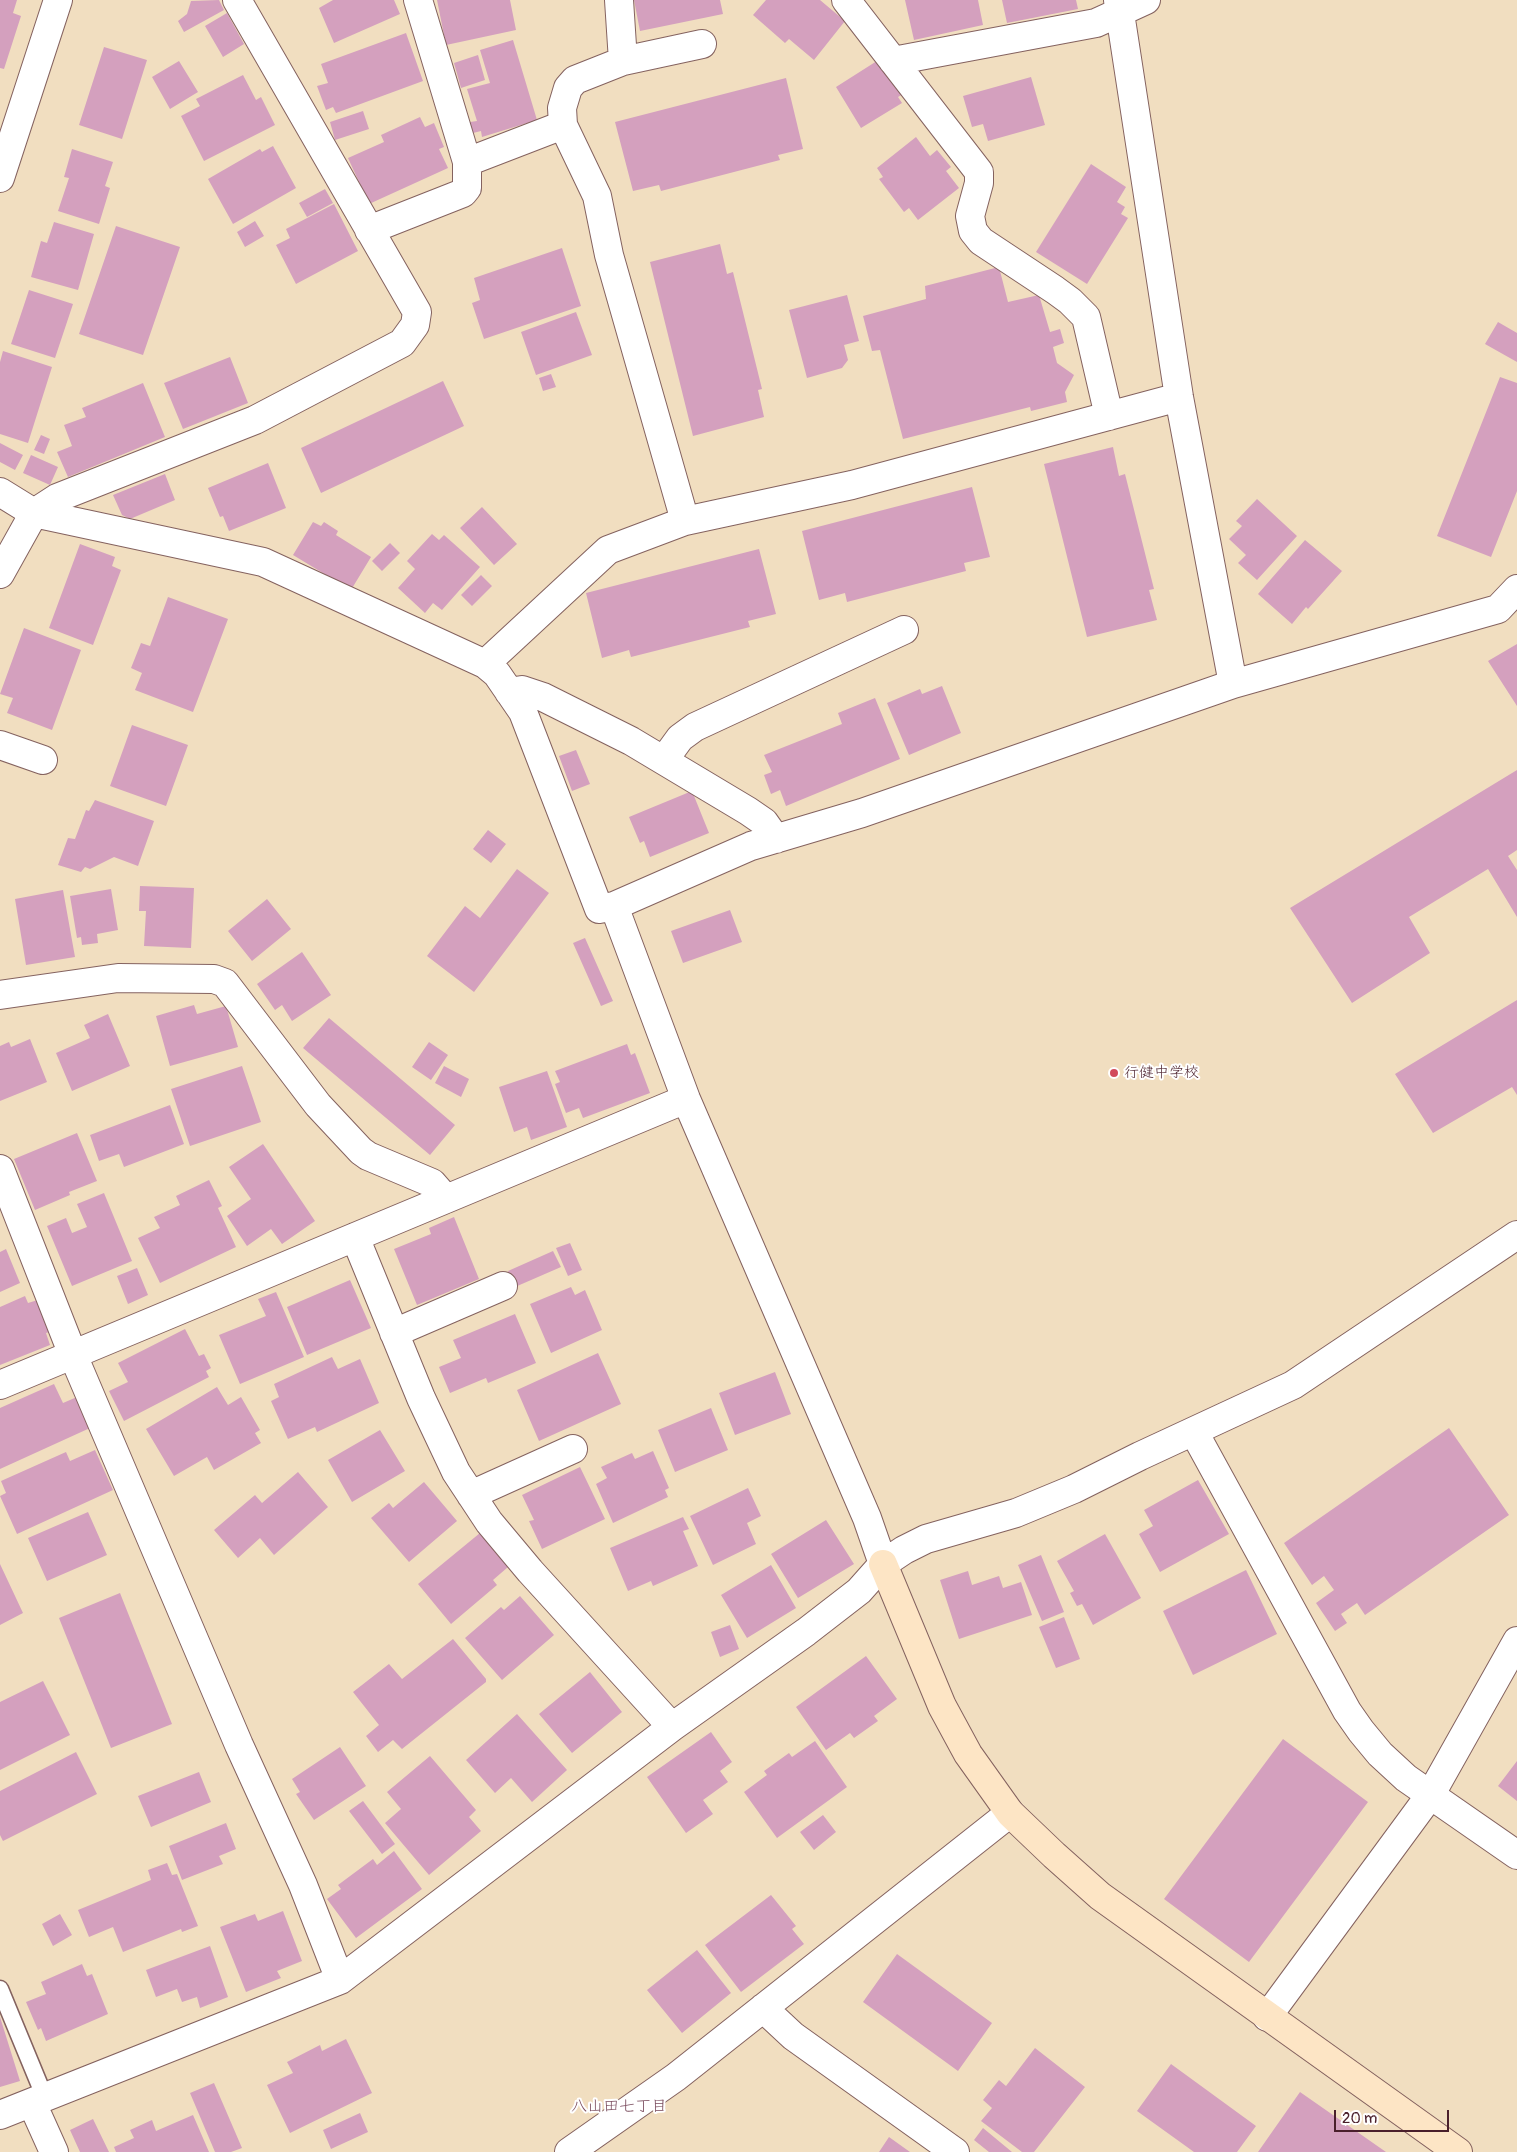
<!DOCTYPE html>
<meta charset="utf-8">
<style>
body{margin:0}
#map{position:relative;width:1517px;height:2152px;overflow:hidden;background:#f1dec0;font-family:Pangolin,sans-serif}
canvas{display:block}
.scale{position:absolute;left:1334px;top:2110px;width:115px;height:22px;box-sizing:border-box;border:2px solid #4a1f2b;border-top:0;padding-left:6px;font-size:15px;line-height:18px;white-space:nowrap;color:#4a1f2b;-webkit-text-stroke:4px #fff;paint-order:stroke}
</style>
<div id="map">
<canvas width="1517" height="2152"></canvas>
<div class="scale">20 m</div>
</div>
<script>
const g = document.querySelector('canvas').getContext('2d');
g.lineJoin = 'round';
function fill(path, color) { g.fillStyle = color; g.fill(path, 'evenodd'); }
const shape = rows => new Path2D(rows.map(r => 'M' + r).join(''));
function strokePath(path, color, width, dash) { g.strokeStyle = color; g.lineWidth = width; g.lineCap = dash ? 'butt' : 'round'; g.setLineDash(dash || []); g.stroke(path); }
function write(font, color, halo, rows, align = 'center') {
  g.font = font + ' Pangolin,"Klee One",sans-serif'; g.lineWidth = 4; g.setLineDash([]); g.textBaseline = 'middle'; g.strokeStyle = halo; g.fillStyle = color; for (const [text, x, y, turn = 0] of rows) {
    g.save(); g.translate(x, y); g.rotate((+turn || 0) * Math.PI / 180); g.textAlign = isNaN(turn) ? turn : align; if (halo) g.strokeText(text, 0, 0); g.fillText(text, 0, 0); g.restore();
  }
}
fill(shape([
 [0,0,17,0,13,13,21,16,4,69,0,68],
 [219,0,224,10,184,32,178,21,187,14,191,1],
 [333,0,394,0,400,14,334,43,319,8],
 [437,0,510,0,516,30,446,45],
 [634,0,720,0,723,14,640,31],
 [766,0,820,0,845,21,814,60,789,39,785,43,753,15],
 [905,0,978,0,983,25,914,40],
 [1002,0,1076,0,1078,9,1007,23],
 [227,13,244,44,223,57,205,26],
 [406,33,423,81,336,113,333,107,326,110,317,86,328,83,321,64],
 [513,40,537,120,482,137,481,131,473,133,470,122,477,121,467,89,490,83,480,50],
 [104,47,147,60,122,139,79,125],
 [478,55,485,80,461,88,454,63],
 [880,59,903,94,898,97,902,103,861,128,836,87],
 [179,61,198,92,170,109,152,77],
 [243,75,256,100,261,97,275,125,204,161,181,116,200,106,196,99],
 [1031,77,1045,125,988,141,983,124,972,127,963,96],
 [786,78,803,149,778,155,780,160,661,191,659,185,633,191,615,122],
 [363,111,369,129,335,140,330,122],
 [420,117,425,127,434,123,444,147,439,149,448,168,369,204,348,158,384,142,381,135],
 [916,137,930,156,937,150,951,167,946,171,959,188,918,220,909,208,904,212,879,179,883,177,877,168],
 [273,146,296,188,233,224,208,179,260,149,262,152],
 [72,149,113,162,105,186,110,188,99,224,58,211,69,178,64,177],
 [1091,164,1126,187,1117,202,1125,207,1121,214,1128,218,1087,284,1036,252],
 [325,189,333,203,307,217,299,203],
 [334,204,358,251,296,284,276,245,290,238,286,229],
 [255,221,264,236,245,247,237,232],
 [54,222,94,234,78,290,31,277,41,241,47,243],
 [116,226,180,247,143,355,79,334],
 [720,244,727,274,733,272,762,389,758,390,764,417,693,436,650,262],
 [562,248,581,306,484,339,472,303,480,300,474,278],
 [999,267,1008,302,1039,295,1050,332,1060,329,1064,343,1053,347,1057,363,1074,375,1065,392,1067,402,1031,411,1030,407,903,439,880,350,872,351,863,316,926,299,925,286],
 [29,290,73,304,55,358,11,344],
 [847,295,859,341,844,345,848,360,842,368,807,378,789,310],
 [576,312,592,355,536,375,521,332],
 [1498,322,1517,333,1517,362,1485,344],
 [3,351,52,367,28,443,0,434,0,362],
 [230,357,248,403,183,429,164,383],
 [551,374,556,387,543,391,539,378],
 [1500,377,1517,383,1517,491,1491,557,1437,536],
 [443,381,464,426,321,493,301,448],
 [143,383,165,437,68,477,57,452,72,446,64,425,86,417,82,408],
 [41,435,50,439,44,454,34,450],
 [0,443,23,455,15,470,0,462],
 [1113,447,1119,476,1125,474,1154,589,1149,590,1157,620,1087,637,1044,464],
 [31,455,58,467,50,485,23,473],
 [268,463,286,508,229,531,223,516,220,517,208,488],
 [165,474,175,500,130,519,122,515,113,495],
 [972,487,990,557,964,563,966,571,847,602,845,593,819,600,802,531],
 [1257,499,1297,536,1257,580,1238,563,1246,555,1229,539,1242,526,1236,521],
 [482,507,517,544,494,565,460,528],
 [313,522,321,526,324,522,338,531,336,535,371,557,351,590,293,555],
 [432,534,439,540,444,535,480,567,442,610,433,603,425,613,398,588,415,569,407,561],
 [1305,540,1342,571,1308,609,1306,607,1292,624,1258,594],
 [390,543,400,553,382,571,372,561],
 [80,544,115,557,112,566,121,570,93,645,49,628],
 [759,549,776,614,748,621,750,627,631,657,629,650,602,658,586,593],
 [481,575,492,586,472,606,461,595],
 [168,597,228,619,193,712,135,690,142,673,131,668,141,643,150,646],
 [24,628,81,650,52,730,7,713,13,698,0,694],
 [1517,644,1517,706,1488,661],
 [942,686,961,733,909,755,887,703,920,689,922,694],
 [875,698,900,759,786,806,780,790,771,794,764,775,772,772,764,755,842,724,838,713],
 [132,725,188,745,166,806,110,786],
 [576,750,590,784,572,791,559,756],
 [1517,770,1517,850,1508,856,1517,870,1517,917,1488,869,1409,917,1430,953,1352,1003,1290,908],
 [692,791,709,833,650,857,644,841,640,843,629,817],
 [95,800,154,821,138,866,114,857,90,869,85,867,81,872,58,865,68,838,75,839,86,810,89,811],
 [488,830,506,844,491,863,473,849],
 [517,869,549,893,474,992,427,956,465,906,480,918],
 [140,886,194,888,191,948,144,946,146,911,139,911],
 [111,889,118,930,97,934,98,943,82,945,81,937,77,938,70,896],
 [63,890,75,957,26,965,15,899],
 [267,899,291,929,252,961,228,931],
 [730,910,742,942,683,963,671,931],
 [585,938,613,1001,601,1006,573,943],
 [302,952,331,995,292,1021,282,1005,275,1010,257,984],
 [1517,1000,1517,1095,1512,1087,1433,1133,1395,1074],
 [194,1005,197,1014,226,1006,238,1047,170,1066,156,1016],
 [108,1014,130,1066,72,1091,56,1053,90,1038,84,1025],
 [329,1018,455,1125,430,1155,303,1048],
 [30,1039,47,1082,0,1101,0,1046,9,1042,11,1047],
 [429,1042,448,1055,431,1080,412,1067],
 [627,1044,631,1055,635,1053,650,1093,583,1118,579,1108,566,1113,555,1084,560,1082,555,1071],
 [242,1066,261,1122,190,1146,171,1089],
 [444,1066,469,1079,461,1097,435,1083],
 [547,1071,567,1127,531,1140,527,1127,514,1132,499,1087],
 [170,1105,184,1144,124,1167,119,1154,99,1161,90,1135],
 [77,1133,97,1181,69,1192,70,1195,35,1210,14,1159],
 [263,1144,315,1221,282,1244,271,1229,247,1246,227,1216,251,1199,229,1167],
 [209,1180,222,1206,218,1208,236,1247,160,1283,138,1238,160,1228,154,1217,180,1205,176,1196],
 [104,1193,132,1261,72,1286,47,1226,66,1218,72,1233,87,1227,77,1204],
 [454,1217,479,1279,417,1305,394,1249,431,1234,429,1228],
 [570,1243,582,1270,568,1276,556,1248],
 [6,1249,20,1283,0,1292,0,1252],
 [553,1251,561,1267,515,1287,508,1271],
 [137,1268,148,1295,128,1304,117,1276],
 [350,1280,371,1328,307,1355,287,1307],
 [571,1287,575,1295,585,1290,602,1330,551,1353,530,1304],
 [276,1292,304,1357,240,1384,219,1335,266,1316,258,1299],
 [25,1296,28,1303,41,1299,53,1331,46,1333,50,1345,0,1365,0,1307],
 [515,1314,536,1363,488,1383,486,1378,450,1393,439,1367,461,1358,453,1340],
 [185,1329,199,1356,204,1354,211,1368,206,1371,209,1377,124,1421,109,1391,128,1382,118,1363],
 [598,1353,621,1404,539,1441,517,1390],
 [332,1357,338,1369,360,1359,379,1403,317,1432,315,1427,288,1439,271,1401,279,1397,274,1384],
 [775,1372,791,1414,735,1435,719,1393],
 [54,1384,63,1403,77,1397,90,1428,0,1469,0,1408],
 [217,1387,228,1405,241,1397,260,1430,255,1433,261,1443,214,1470,207,1457,174,1476,146,1429],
 [711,1408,728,1450,675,1472,658,1430],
 [1449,1428,1509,1515,1365,1615,1357,1603,1341,1614,1347,1623,1335,1631,1316,1603,1334,1590,1324,1576,1312,1585,1284,1543],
 [380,1430,405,1471,352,1502,328,1460],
 [95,1450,113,1490,17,1534,0,1496,6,1493,1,1481,66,1452,70,1461],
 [653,1451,669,1488,665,1490,668,1497,613,1523,596,1484,607,1478,601,1467,632,1453,635,1459],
 [580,1467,605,1519,542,1549,529,1521,534,1520,522,1495],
 [298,1472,328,1507,274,1555,260,1538,238,1558,214,1530,255,1495,262,1503],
 [1198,1480,1229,1534,1160,1572,1139,1534,1153,1526,1144,1510],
 [424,1482,457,1521,409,1562,371,1518,389,1503,393,1508],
 [748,1488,761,1516,747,1523,756,1544,713,1565,690,1516],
 [88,1512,107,1555,47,1581,28,1538],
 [683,1517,689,1529,683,1531,698,1566,653,1586,651,1581,628,1591,610,1548],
 [826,1520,854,1564,798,1598,771,1554],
 [480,1533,508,1567,493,1580,497,1585,451,1624,418,1584],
 [1105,1534,1141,1598,1093,1625,1082,1604,1077,1606,1070,1593,1074,1591,1057,1561],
 [1041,1555,1064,1612,1042,1621,1018,1565],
 [0,1564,23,1613,0,1625],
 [771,1565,796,1608,747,1638,721,1595],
 [1246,1570,1277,1634,1193,1675,1163,1611],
 [968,1571,972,1585,999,1576,1003,1588,1021,1582,1032,1615,959,1639,940,1580],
 [120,1593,172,1724,111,1748,59,1618],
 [520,1596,554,1635,502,1680,465,1638,501,1607,504,1610],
 [1064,1617,1080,1659,1056,1668,1039,1627],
 [730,1625,739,1649,720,1657,711,1632],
 [453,1639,486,1679,486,1682,402,1749,393,1740,378,1752,366,1736,379,1725,353,1692,389,1664,402,1679],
 [866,1656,897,1699,874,1716,878,1721,854,1738,850,1733,826,1750,796,1707],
 [590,1672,622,1712,572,1753,539,1714],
 [43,1681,70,1735,0,1770,0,1702],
 [517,1714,567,1770,532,1802,511,1778,495,1793,466,1760],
 [711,1732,732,1762,720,1771,728,1782,703,1800,713,1814,686,1833,647,1777],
 [1283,1739,1368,1802,1249,1962,1164,1899],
 [815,1741,847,1787,777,1838,744,1792,767,1775,764,1771,789,1753,792,1757],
 [340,1747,366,1786,314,1820,296,1794,300,1792,292,1779],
 [76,1752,97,1794,3,1841,0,1835,0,1791],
 [430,1756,476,1810,469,1817,481,1831,429,1875,385,1823,401,1809,387,1792],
 [1517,1761,1517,1801,1498,1786],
 [199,1772,211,1802,151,1827,138,1796],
 [363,1801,395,1844,382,1854,349,1811],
 [823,1815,836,1832,814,1850,800,1832],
 [226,1823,236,1849,219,1856,223,1864,182,1880,169,1846],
 [394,1851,422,1889,356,1938,327,1899,341,1889,338,1885,373,1859,377,1865],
 [167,1863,172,1875,177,1874,198,1926,182,1932,181,1929,123,1952,113,1927,89,1937,78,1910,151,1880,148,1870],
 [771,1895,796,1926,792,1929,804,1944,741,1992,705,1945],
 [283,1911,302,1961,277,1971,281,1978,246,1992,220,1927,255,1914,258,1921],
 [60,1914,72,1935,53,1946,42,1924],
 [210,1946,228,1997,200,2008,197,1997,182,2002,177,1989,156,1997,146,1970],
 [697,1950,731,1993,682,2033,647,1990],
 [897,1954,992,2023,958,2071,863,2002],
 [82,1964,87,1976,92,1974,108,2014,46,2041,41,2028,38,2030,26,2002,46,1994,41,1982],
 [0,2017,20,2081,0,2087],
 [346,2039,372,2093,290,2133,267,2085,293,2073,287,2062,320,2045,322,2051],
 [1035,2048,1085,2087,1034,2152,1022,2152,981,2121,992,2108,983,2100,999,2080,1006,2086],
 [1171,2064,1256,2126,1237,2152,1194,2152,1137,2111],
 [214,2083,242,2148,231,2152,215,2152,190,2093],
 [1300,2092,1386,2152,1258,2152],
 [360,2113,368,2132,331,2149,323,2130],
 [193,2115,209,2152,116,2152,114,2147,134,2138,130,2130,152,2120,156,2131],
 [93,2119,109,2152,80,2152,70,2130],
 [983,2128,1012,2152,989,2152,974,2140],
 [889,2137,910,2152,879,2152]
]), '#d4a0be');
const lane = shape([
 [0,1989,45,2098]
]);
const street = shape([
 [418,0,467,162],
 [619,0,623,61],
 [846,0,979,172,979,183,970,216,973,231,981,241,1055,290,1070,301,1086,317,1109,416],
 [1118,0,1179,397,1233,684],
 [893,61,1096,23,1146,0],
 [0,178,58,0],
 [369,230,463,193,467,188,467,162,563,125],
 [0,492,34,513,263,562,485,664,497,674,523,712,599,909,614,906,751,846,862,813,1233,684,1498,609,1517,589],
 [685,521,609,255,597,196,563,125,562,108,568,88,575,80,623,61,702,44],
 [0,574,34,513,57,498,255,420,402,343,415,325,417,312,237,0],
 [485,664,608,550,685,521,852,485,1179,397],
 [509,692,522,690,543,697,631,741,748,811,764,822,776,839],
 [0,745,43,760],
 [664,760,680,738,695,727,904,630],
 [614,906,686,1099,867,1518,883,1564],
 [0,995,118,978,214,979,225,983,318,1105,361,1151,368,1156,432,1183,446,1199],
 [0,1169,73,1355,239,1745,303,1885,340,1980],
 [355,1237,421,1398,456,1472,489,1522,530,1571,672,1727],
 [394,1333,503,1286],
 [0,1385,686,1099],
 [1194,1432,1347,1711,1361,1731,1380,1754,1406,1778,1517,1855],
 [471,1495,573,1449],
 [763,2008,793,2036,955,2152],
 [1267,2017,1431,1794,1517,1641],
 [32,2103,54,2152],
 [0,2115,340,1980,672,1727,806,1632,859,1591,883,1564,904,1550,926,1539,1016,1513,1074,1489,1140,1456,1293,1385,1517,1235],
 [569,2152,676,2077,1010,1813]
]);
const secondary = shape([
 [883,1564,942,1706,968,1754,1010,1813,1054,1855,1100,1896,1458,2152]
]);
strokePath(lane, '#84625f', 19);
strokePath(street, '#84625f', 30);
strokePath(secondary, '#84625f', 30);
strokePath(lane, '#fff', 16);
strokePath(street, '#fff', 28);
strokePath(secondary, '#fde5c5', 28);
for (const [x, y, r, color] of [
 [1114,1073,5,"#d1495b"]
]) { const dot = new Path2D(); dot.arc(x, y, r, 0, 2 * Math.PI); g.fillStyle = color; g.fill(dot); strokePath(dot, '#fff', 2); }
write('15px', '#4a1f2b', '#fff', [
 ["行健中学校",1124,1073]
], 'left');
write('16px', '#7a4c5e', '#fff', [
 ["八山田七丁目",619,2107]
]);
</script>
